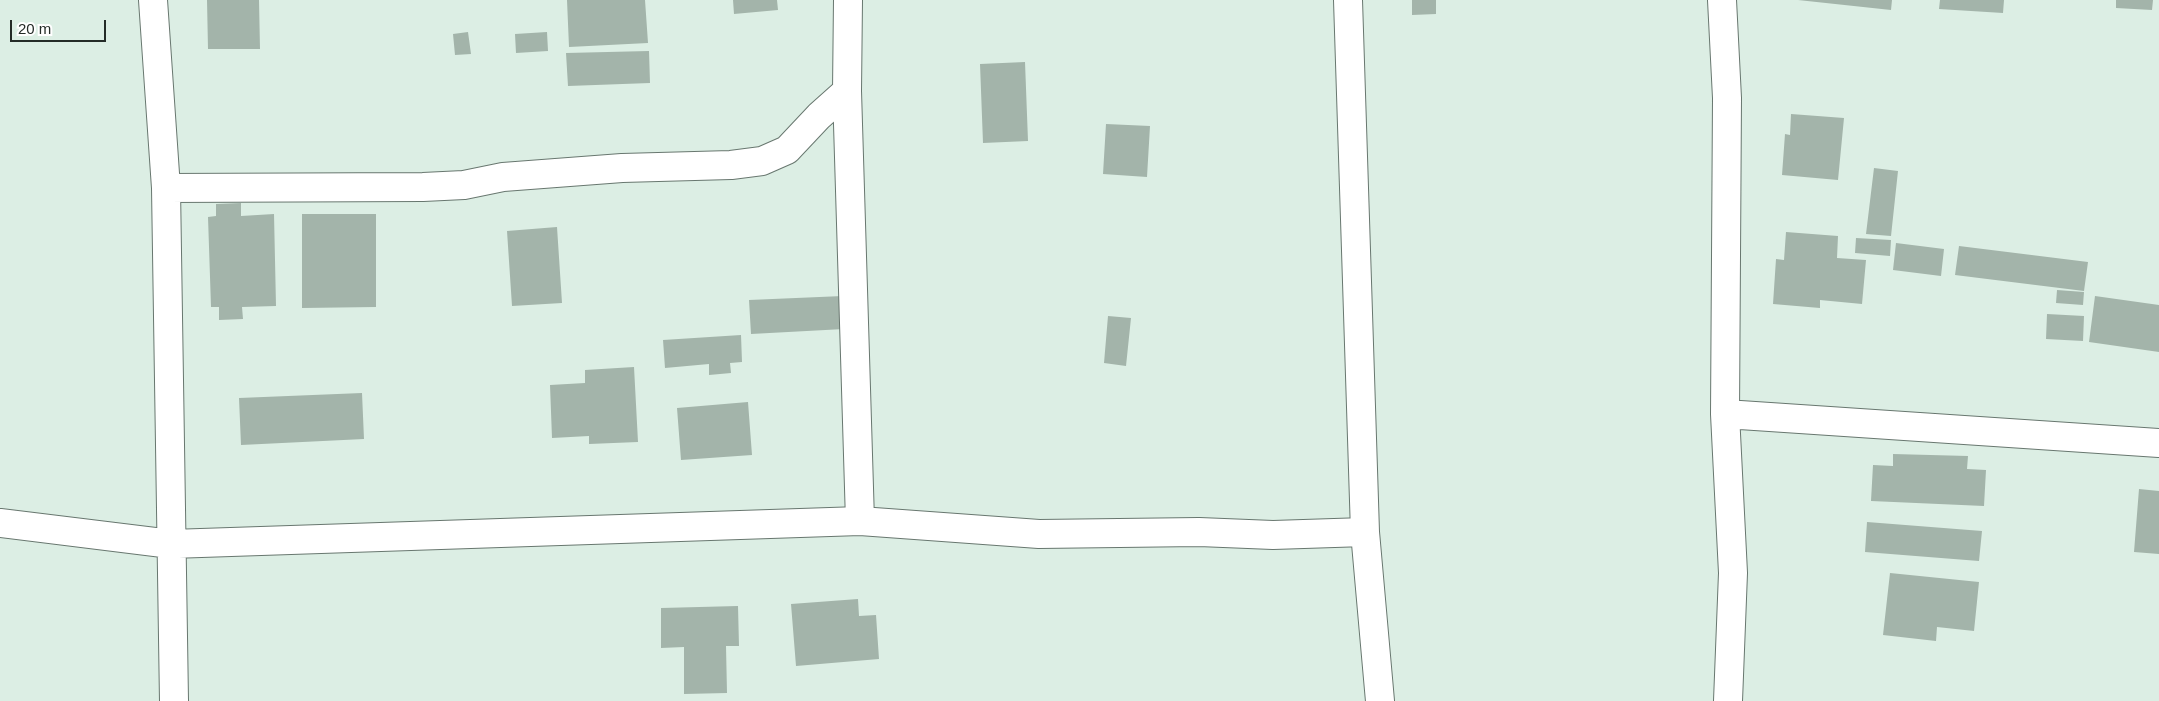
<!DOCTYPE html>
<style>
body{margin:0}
#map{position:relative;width:2159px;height:701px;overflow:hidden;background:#dceee4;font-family:Arial,sans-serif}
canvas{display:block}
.scale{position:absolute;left:10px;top:20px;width:96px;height:22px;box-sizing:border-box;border:2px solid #242b27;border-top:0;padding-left:6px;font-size:15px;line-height:18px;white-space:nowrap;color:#242b27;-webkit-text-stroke:4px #fff;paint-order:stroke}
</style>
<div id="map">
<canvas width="2159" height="701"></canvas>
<div class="scale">20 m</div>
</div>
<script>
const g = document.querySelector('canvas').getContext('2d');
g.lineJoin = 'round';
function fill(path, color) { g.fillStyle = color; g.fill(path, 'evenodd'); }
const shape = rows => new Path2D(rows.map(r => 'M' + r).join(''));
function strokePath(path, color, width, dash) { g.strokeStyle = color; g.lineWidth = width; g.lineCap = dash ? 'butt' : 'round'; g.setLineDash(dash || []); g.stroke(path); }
fill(shape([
 [207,0,259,0,260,49,208,49],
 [567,0,645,0,648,43,569,47],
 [733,0,777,0,778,10,734,14],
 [1412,0,1436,0,1436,14,1412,15],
 [1798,0,1892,0,1891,10],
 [1940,0,2004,0,2003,13,1939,9],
 [2116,0,2153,0,2152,10,2116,8],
 [468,32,471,54,455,55,453,34],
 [547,32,548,51,516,53,515,34],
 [649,51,650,83,568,86,566,53],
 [1025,62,1028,141,983,143,980,64],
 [1791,114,1844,118,1838,180,1782,175,1785,134,1790,135],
 [1106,124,1150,126,1147,177,1103,174],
 [1874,168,1898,171,1891,236,1866,234],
 [241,203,241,216,274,214,276,306,242,307,243,319,219,320,219,307,211,307,208,217,216,216,216,204],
 [302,214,376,214,376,307,302,308],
 [557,227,562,303,512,306,507,231],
 [1786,232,1838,236,1837,258,1866,260,1862,304,1820,300,1820,308,1773,304,1776,259,1784,260],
 [1856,238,1891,240,1890,256,1855,253],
 [1896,243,1944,249,1941,276,1893,270],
 [1959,246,2088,262,2084,291,1955,275],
 [2057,290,2084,292,2083,305,2056,303],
 [843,296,844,329,751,334,749,300],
 [2095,296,2159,305,2159,352,2089,342],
 [2047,314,2084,316,2083,341,2046,339],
 [1108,316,1131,318,1126,366,1104,363],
 [741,335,742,362,730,363,731,373,709,375,709,364,665,368,663,340],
 [634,367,638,442,589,444,589,436,552,438,550,385,585,383,585,370],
 [362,393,364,439,241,445,239,398],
 [748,402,752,455,681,460,677,408],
 [1893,454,1968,456,1967,469,1986,470,1984,506,1871,501,1873,465,1893,466],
 [2139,489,2159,491,2159,554,2134,552],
 [1867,522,1982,531,1979,561,1865,552],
 [1890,573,1979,582,1974,631,1937,627,1936,641,1883,635],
 [858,599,859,616,876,615,879,659,796,666,791,604],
 [738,606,739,646,726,646,727,693,684,694,684,647,661,648,661,608]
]), '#a3b4aa');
const street = shape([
 [153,0,166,188,174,701],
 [848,0,847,91,860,521,1039,534,1199,532,1273,535,1365,532],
 [1348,0,1365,532,1380,701],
 [1722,0,1727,98,1725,414,1733,573,1728,701],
 [166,188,423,187,464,185,503,177,622,168,731,165,762,161,787,150,819,116,847,91],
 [1725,414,2159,443],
 [0,523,171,544,860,521]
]);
strokePath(street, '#68776f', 30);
strokePath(street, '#fff', 28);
</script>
